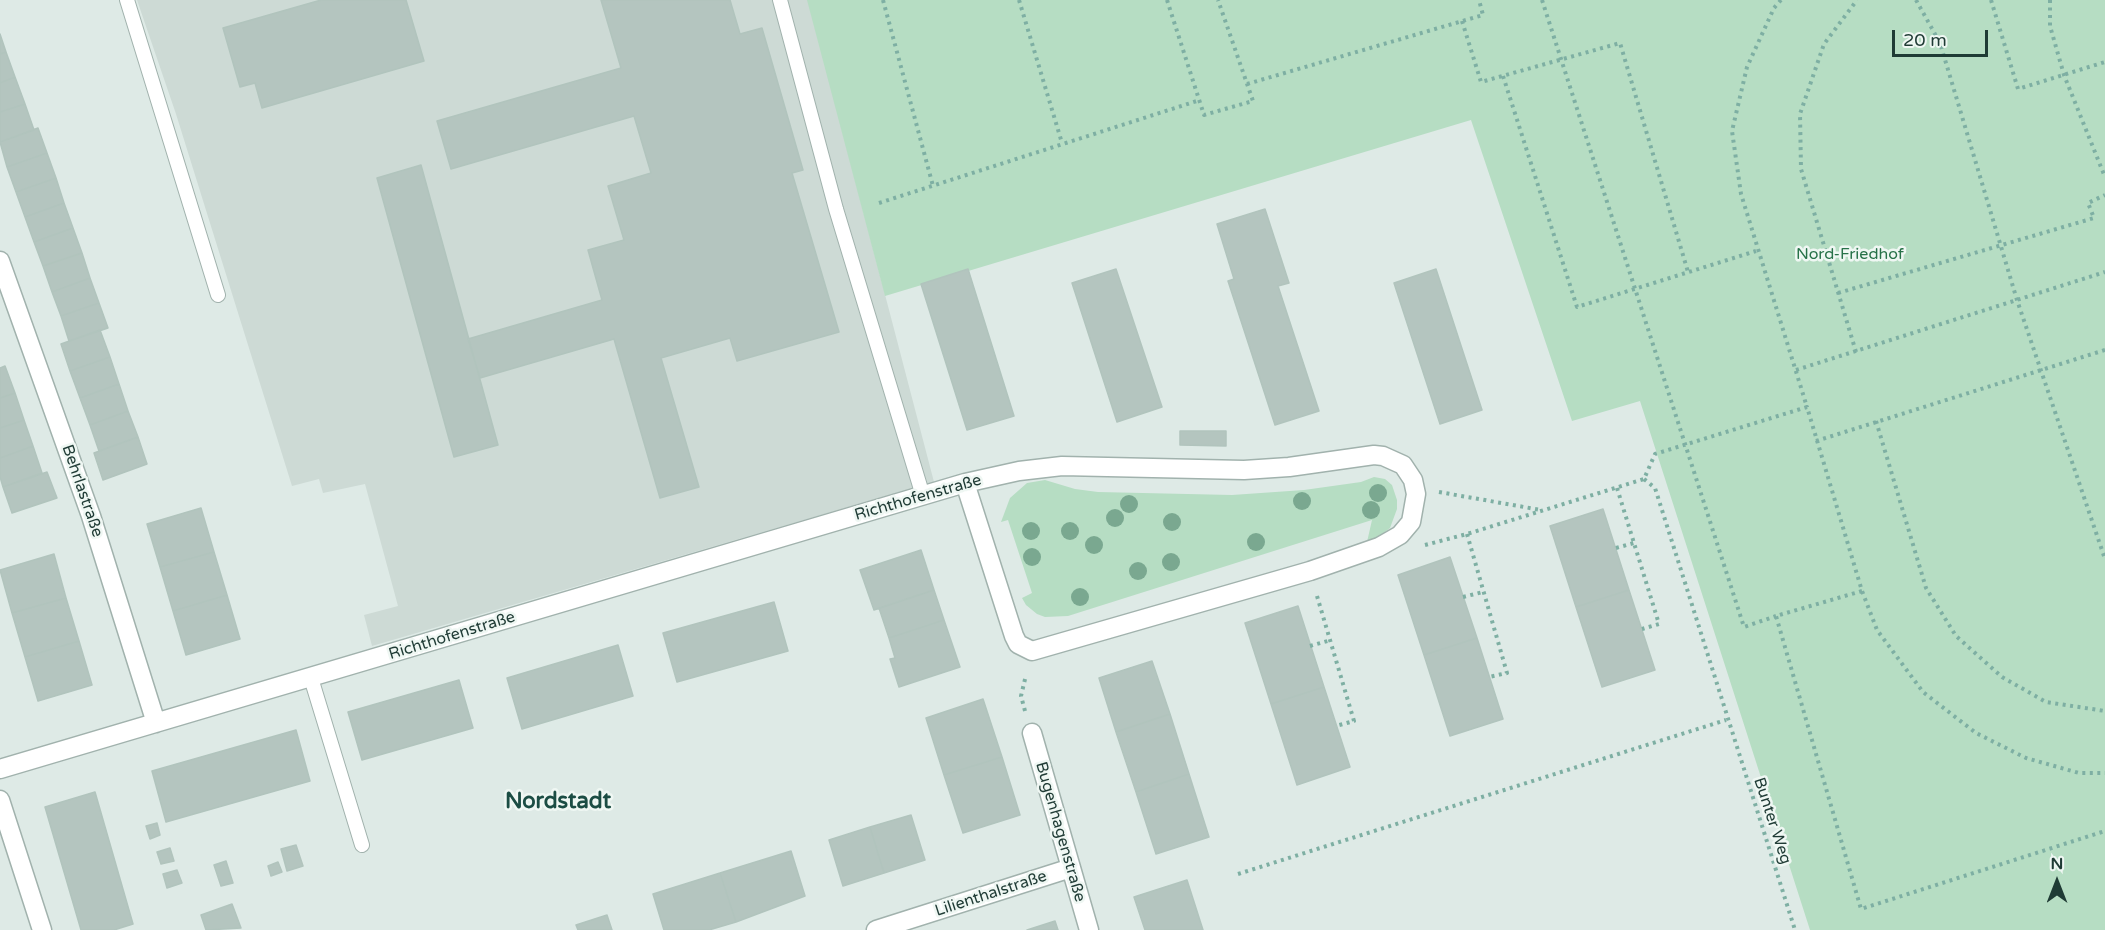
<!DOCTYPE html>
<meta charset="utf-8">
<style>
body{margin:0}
#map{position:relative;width:2105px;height:930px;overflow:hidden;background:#deeae6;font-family:"Varela Round",sans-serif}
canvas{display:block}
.north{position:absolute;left:2027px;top:852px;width:60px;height:60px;-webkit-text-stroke:4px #eff7f3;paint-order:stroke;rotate:0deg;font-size:16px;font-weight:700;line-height:24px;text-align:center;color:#1f3b35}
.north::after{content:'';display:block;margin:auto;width:21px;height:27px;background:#1f3b35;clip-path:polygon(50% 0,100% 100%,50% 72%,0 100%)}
.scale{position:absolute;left:1892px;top:30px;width:96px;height:27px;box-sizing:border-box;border:3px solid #1f3b35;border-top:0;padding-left:8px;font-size:18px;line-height:21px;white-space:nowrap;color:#1f3b35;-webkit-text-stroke:4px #eff7f3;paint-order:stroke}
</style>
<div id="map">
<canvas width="2105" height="930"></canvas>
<div class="north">N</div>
<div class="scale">20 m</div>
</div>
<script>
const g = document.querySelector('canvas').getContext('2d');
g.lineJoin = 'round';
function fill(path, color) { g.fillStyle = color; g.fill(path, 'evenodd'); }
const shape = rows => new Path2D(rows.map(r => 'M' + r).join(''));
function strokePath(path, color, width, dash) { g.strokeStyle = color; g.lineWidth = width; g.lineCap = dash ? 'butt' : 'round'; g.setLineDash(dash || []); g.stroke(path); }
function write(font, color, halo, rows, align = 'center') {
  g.font = font + ' "Varela Round",sans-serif'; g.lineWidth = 5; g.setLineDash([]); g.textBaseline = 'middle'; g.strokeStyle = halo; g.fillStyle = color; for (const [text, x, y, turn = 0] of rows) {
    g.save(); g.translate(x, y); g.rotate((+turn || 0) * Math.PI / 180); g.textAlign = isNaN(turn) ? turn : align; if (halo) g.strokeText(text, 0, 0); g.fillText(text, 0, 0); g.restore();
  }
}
fill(shape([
 [137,0,808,0,934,482,372,646,364,615,398,606,365,484,323,493,319,479,292,486,176,114]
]), '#cddad5');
fill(shape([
 [807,0,2105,0,2105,930,1810,930,1640,401,1572,421,1471,120,885,296],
 [1374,477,1385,479,1392,485,1397,500,1397,509,1390,528,1376,539,1367,542,1372,520,1068,616,1045,617,1037,614,1026,605,1022,598,1032,593,1008,520,1001,522,1010,498,1027,483,1045,480,1075,489,1098,492,1232,495,1304,490,1361,482]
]), '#b6ddc3');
const building = shape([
 [321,0,406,0,424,61,262,108,255,83,240,87,223,28,321,0],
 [601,0,730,0,740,34,762,28,803,170,792,173,839,332,737,361,730,338,661,358,699,487,660,498,614,339,480,378,468,339,602,300,588,250,624,240,608,186,651,173,634,116,451,169,437,121,621,68,601,0],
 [0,34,6,52,0,54,0,34],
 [6,52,15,77,0,83,0,54,6,52],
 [15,77,25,104,0,112,0,83,15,77],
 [25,104,34,130,0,142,0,112,25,104],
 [38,128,47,153,7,167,0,142,38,128],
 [47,153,56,178,16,192,7,167,47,153],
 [421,165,498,445,454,457,377,178,421,165],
 [56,178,64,203,25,217,16,192,56,178],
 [64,203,73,228,34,242,25,217,64,203],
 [1265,209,1289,283,1278,286,1319,411,1275,425,1228,281,1234,279,1217,224,1265,209],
 [73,228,82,253,43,266,34,242,73,228],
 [82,253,90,278,52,292,43,266,82,253],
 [968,269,1014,416,967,430,921,284,968,269],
 [1116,269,1162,407,1117,422,1072,283,1116,269],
 [1436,269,1482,410,1440,424,1394,283,1436,269],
 [90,278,99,303,61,316,52,292,90,278],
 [99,303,108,328,69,341,61,316,99,303],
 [100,330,110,357,70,371,61,344,100,330],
 [110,357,119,384,80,398,70,371,110,357],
 [5,366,15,393,0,398,0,368,5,366],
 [119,384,128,411,90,425,80,398,119,384],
 [15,393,24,420,0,428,0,398,15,393],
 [128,411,138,437,99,451,90,425,128,411],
 [24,420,33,446,0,458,0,428,24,420],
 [1180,431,1226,431,1226,446,1180,445,1180,431],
 [138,437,147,464,103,480,94,453,138,437],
 [33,446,42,473,3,487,0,477,0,458,33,446],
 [47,472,57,498,12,513,3,487,47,472],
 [201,508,214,552,160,567,147,524,201,508],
 [1603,509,1629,590,1576,607,1550,526,1603,509],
 [921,550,934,590,874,610,860,570,921,550],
 [214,552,227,595,173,611,160,567,214,552],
 [54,554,66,598,12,613,0,570,54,554],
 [1450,557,1477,638,1424,655,1398,575,1450,557],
 [934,590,944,620,889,638,879,608,934,590],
 [1629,590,1655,670,1602,687,1576,607,1629,590],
 [227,595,240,639,186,655,173,611,227,595],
 [66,598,79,641,25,657,12,613,66,598],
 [774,602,788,651,677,682,663,633,774,602],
 [1298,606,1324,687,1271,704,1245,623,1298,606],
 [944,620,960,667,899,687,890,659,895,658,889,638,944,620],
 [1477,638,1503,719,1450,736,1424,655,1477,638],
 [79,641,92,685,38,701,25,657,79,641],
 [618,645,633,696,522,729,507,678,618,645],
 [1152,661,1170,714,1116,732,1099,678,1152,661],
 [459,680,473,728,362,760,348,712,459,680],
 [1324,687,1350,767,1297,785,1271,704,1324,687],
 [983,699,1002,757,944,775,926,718,983,699],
 [1170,714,1189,774,1136,792,1116,732,1170,714],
 [296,730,310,781,166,822,152,771,296,730],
 [1002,757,1020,815,963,833,944,775,1002,757],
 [1189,774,1209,837,1156,854,1136,792,1189,774],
 [95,792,133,924,114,930,81,930,45,807,95,792],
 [911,815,925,860,884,873,870,827,911,815],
 [157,823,160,835,150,839,146,826,157,823],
 [870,827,884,873,843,886,829,840,870,827],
 [296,845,303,866,287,871,281,849,296,845],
 [170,848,174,861,161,864,157,852,170,848],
 [791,851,805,896,736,922,720,873,791,851],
 [226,861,233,883,221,886,214,865,226,861],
 [278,862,282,872,271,876,268,866,278,862],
 [177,870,182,883,167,888,163,874,177,870],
 [720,873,736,922,709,930,664,930,653,894,720,873],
 [1187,880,1203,930,1145,930,1134,897,1187,880],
 [232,904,241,928,206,930,201,915,232,904],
 [607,915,612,930,578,930,576,925,607,915],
 [1055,921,1058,930,1027,930,1055,921]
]);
fill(building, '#b4c5bf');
strokePath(building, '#b1c4bd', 1.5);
const service = shape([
 [127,0,218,295],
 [780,0,836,209,923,496],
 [311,678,362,845]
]);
const minor = shape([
 [0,261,91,516,156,723],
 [1032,733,1089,930],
 [0,769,965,483,1019,471,1062,466,1244,470,1289,467,1374,455,1383,456,1403,465,1413,480,1416,494,1411,522,1400,535,1379,547,1310,571,1032,651,1018,644,1014,636,965,483],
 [0,800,42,930],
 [876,930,1071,868]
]);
strokePath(service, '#a1b2ad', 16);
strokePath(minor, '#a1b2ad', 21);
strokePath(shape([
 [883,0,933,186],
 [1019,0,1062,143],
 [1167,0,1204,115,1253,101,1218,0],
 [1542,0,1744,627,1776,616],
 [1781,0,1774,8,1747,67,1732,131,1741,194,1807,407],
 [1916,0,1940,43,2017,300,2105,559],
 [1991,0,2018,89,2105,62],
 [2050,0,2050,26,2064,75,2105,177],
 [1462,21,1481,82,1620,43,1688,272],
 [1503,76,1577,307,1756,251],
 [1247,84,1483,15,1479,0],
 [879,203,1200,100],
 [1838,293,2094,218,2088,203,2105,195],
 [1856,352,1801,169,1800,114,1824,44,1857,0],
 [1796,370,2105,272],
 [1876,421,1926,588,1956,636,2002,677,2046,702,2105,711],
 [1816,441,2105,350],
 [1644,479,1655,488,1795,930],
 [1617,488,1659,624,1642,629],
 [1439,492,1541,510],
 [1467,534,1507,673,1489,677],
 [1425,545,1467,534,1644,479,1655,454,1807,407,1862,591,1877,630,1923,692,1976,733,2026,758,2079,773,2105,773],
 [1616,548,1634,543],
 [1862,591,1776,616,1861,909,2105,831],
 [1317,596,1354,721,1336,726],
 [1463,597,1483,592],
 [1310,646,1331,640],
 [1025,711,1021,696,1026,675],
 [1238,874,1726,720]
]), '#7eafa3', 4, [3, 4.5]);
strokePath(service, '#fff', 14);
strokePath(minor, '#fff', 18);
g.fillStyle = '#7aa890';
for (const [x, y] of [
 [1378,493],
 [1302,501],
 [1129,504],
 [1371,510],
 [1115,518],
 [1172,522],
 [1031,531],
 [1070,531],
 [1256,542],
 [1094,545],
 [1032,557],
 [1171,562],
 [1138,571],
 [1080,597]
]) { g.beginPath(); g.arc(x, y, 9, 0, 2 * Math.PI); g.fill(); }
write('16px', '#287249', '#eff7f3', [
 ["Nord-Friedhof",1850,255]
]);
write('16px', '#1f3b35', '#eff7f3', [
 ["Behrlastraße",82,491,71],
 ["Richthofenstraße",918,498,-16],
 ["Richthofenstraße",452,636,-17],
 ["Bunter Weg",1772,821,72],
 ["Bugenhagenstraße",1060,832,74],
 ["Lilienthalstraße",991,894,-18]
]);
write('bold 22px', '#1b4d44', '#eff7f3', [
 ["Nordstadt",558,802]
]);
</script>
